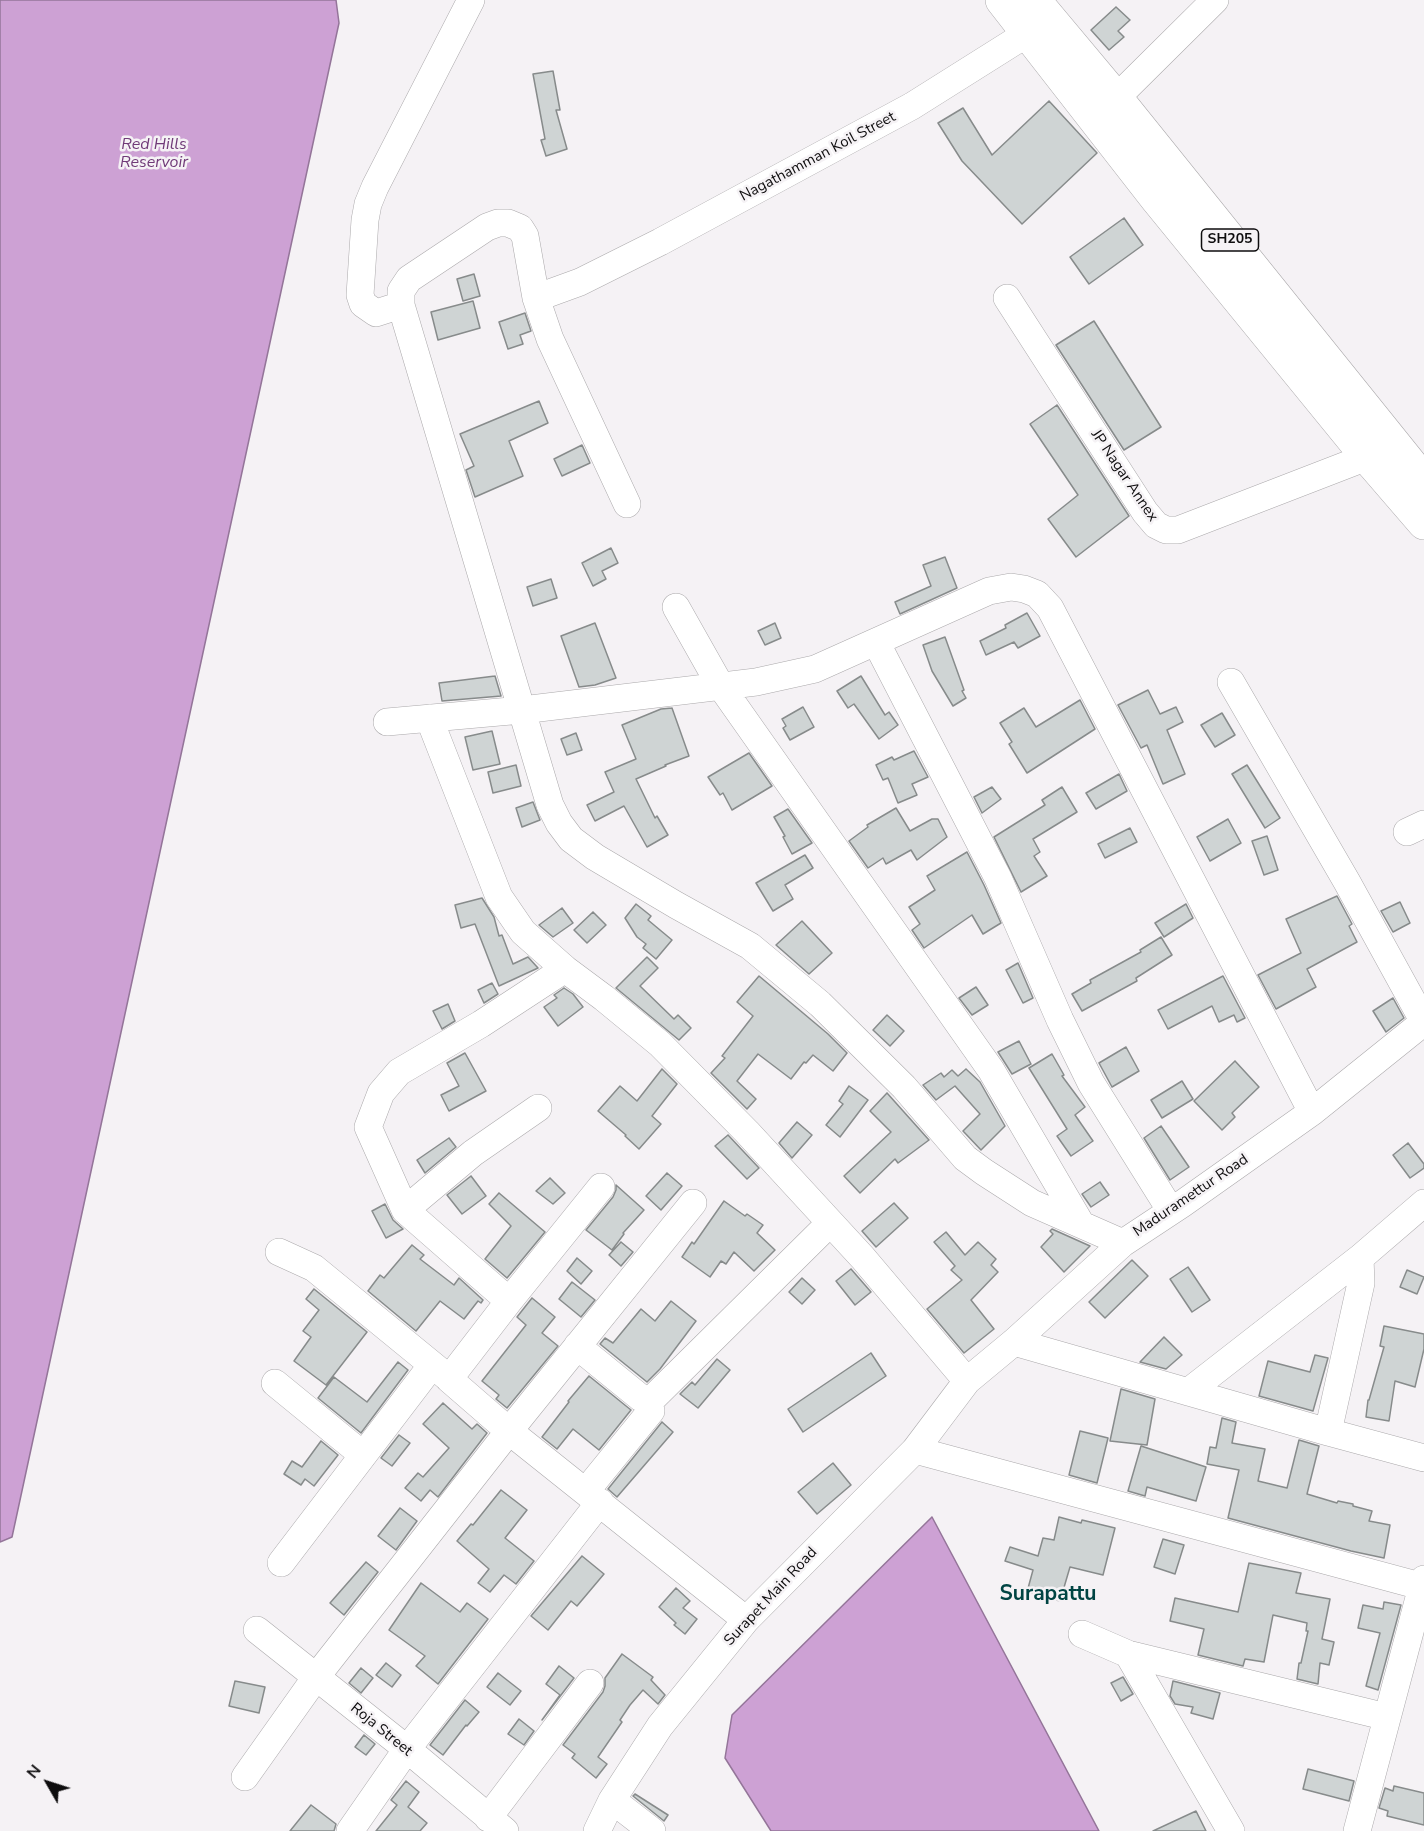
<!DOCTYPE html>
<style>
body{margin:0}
#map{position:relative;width:1424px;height:1831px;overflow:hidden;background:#f5f2f5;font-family:"Nunito Sans",sans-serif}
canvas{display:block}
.north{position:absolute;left:18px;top:1753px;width:60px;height:60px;-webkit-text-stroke:4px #f5f2f5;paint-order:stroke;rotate:309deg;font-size:16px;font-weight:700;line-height:24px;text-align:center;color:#0e0d0e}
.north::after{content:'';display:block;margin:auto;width:21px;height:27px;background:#0e0d0e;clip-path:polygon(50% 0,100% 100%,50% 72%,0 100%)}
</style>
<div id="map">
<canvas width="1424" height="1831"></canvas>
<div class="north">N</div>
</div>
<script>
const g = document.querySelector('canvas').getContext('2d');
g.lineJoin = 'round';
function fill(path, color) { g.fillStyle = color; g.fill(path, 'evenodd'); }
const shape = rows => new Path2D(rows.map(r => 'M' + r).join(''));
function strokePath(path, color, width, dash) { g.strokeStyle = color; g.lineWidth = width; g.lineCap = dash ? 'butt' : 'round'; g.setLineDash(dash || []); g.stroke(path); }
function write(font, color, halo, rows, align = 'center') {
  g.font = font + ' "Nunito Sans",sans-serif'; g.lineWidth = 5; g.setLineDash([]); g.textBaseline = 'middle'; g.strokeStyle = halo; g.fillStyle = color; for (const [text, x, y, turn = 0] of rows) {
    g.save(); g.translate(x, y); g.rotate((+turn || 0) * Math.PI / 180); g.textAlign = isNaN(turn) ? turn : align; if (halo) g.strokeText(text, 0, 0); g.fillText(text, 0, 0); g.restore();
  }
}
const water = shape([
 [0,0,336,0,339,23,12,1537,0,1542,0,0],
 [932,1517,1099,1831,771,1831,725,1758,732,1715,932,1517]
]);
fill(water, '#cda1d4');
strokePath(water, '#947599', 1.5);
const building = shape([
 [1116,7,1130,20,1118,31,1124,37,1109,50,1091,30,1116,7],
 [553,71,560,110,556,110,567,149,546,156,541,140,545,139,533,74,553,71],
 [1049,101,1097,153,1022,224,962,161,938,123,963,108,992,155,1049,101],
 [1124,218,1143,245,1089,284,1070,257,1124,218],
 [474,274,480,296,463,301,457,279,474,274],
 [473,301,480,328,438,340,431,312,473,301],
 [525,313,531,331,520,335,523,344,508,349,499,322,525,313],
 [1094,321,1161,427,1124,450,1056,345,1094,321],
 [539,401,548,423,509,441,523,476,475,497,466,470,474,466,460,434,539,401],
 [1057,405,1129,516,1076,557,1048,519,1078,495,1030,424,1057,405],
 [582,445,590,463,562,476,554,459,582,445],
 [611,548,618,563,602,571,606,579,593,586,582,563,611,548],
 [945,557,957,588,900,614,895,602,931,586,923,565,945,557],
 [551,579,557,598,533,606,527,587,551,579],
 [1027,613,1040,636,1018,648,1014,642,986,655,980,641,1006,628,1005,625,1027,613],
 [595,623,616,678,595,685,579,687,561,636,595,623],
 [775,623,781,638,765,645,758,631,775,623],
 [945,637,964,690,962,691,966,698,953,706,932,671,923,645,945,637],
 [495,676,501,696,442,701,439,683,495,676],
 [861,676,885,715,889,712,898,725,879,739,854,704,848,708,837,691,861,676],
 [1148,690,1160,714,1176,707,1183,722,1167,730,1185,774,1163,784,1147,745,1141,748,1118,705,1148,690],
 [1080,700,1095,729,1027,773,1009,744,1012,742,1000,723,1024,708,1036,727,1080,700],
 [803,707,814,727,790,740,783,728,786,726,782,719,803,707],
 [672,708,689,756,665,765,666,766,636,779,655,818,657,816,668,835,647,847,624,806,595,821,587,805,614,792,605,772,636,759,622,725,661,709,672,708],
 [1222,713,1235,735,1215,747,1201,725,1222,713],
 [492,731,500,764,473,770,465,737,492,731],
 [576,733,582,750,567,755,561,739,576,733],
 [914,751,928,777,912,784,917,795,898,803,888,778,883,780,876,765,892,757,894,760,914,751],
 [749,753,772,786,732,810,723,793,720,795,708,777,749,753],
 [516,765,521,786,493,793,488,772,516,765],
 [1247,765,1280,818,1265,828,1232,774,1247,765],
 [1119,774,1127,791,1096,809,1086,793,1119,774],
 [992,787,1001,799,982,813,974,797,992,787],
 [1062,787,1077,812,1033,839,1040,852,1034,856,1047,876,1021,892,994,837,1045,805,1042,800,1062,787],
 [533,802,540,820,522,827,516,808,533,802],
 [896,808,910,831,932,819,938,819,947,837,917,860,911,850,886,864,883,858,868,868,849,841,868,827,867,825,896,808],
 [788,809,812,843,792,854,783,837,785,836,774,817,788,809],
 [1228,819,1241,843,1210,861,1197,837,1228,819],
 [1130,828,1137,842,1105,858,1098,844,1130,828],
 [1267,836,1278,870,1264,875,1252,841,1267,836],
 [967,852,984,885,1001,923,983,934,972,915,924,948,912,930,920,924,909,907,935,890,927,876,967,852],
 [805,855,813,868,785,885,793,899,773,911,756,883,805,855],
 [1337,896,1352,924,1349,926,1357,942,1307,969,1316,987,1276,1009,1258,975,1301,953,1286,919,1337,896],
 [482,898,494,917,499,936,502,935,513,964,528,957,538,968,499,986,475,924,461,928,455,905,482,898],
 [1400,902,1410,923,1393,932,1381,911,1400,902],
 [636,904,651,916,648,920,672,940,656,959,643,948,646,944,637,937,625,918,636,904],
 [1186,904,1193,918,1164,937,1155,923,1186,904],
 [562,908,573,923,553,937,539,925,562,908],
 [593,912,606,925,587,943,574,930,593,912],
 [802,921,832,953,809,974,776,945,802,921],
 [1161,937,1172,955,1136,978,1137,981,1082,1011,1072,994,1091,983,1090,980,1141,952,1140,950,1161,937],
 [647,957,658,968,640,986,674,1019,678,1015,691,1028,679,1040,616,988,647,957],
 [1018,963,1033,998,1023,1003,1006,970,1018,963],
 [759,976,828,1034,847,1053,833,1071,813,1055,806,1063,804,1062,791,1079,758,1054,737,1081,756,1099,747,1109,711,1073,725,1058,722,1056,753,1016,737,1002,759,976],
 [1223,976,1245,1018,1237,1022,1234,1015,1219,1022,1212,1006,1168,1029,1158,1010,1223,976],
 [492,983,498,994,484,1003,478,990,492,983],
 [976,987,988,1005,972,1015,959,998,976,987],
 [564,988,573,994,583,1007,558,1026,544,1007,557,998,554,995,564,988],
 [1393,998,1404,1018,1386,1032,1373,1011,1393,998],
 [448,1004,455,1021,442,1029,433,1011,448,1004],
 [887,1015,904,1031,890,1046,873,1030,887,1015],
 [1019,1041,1031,1064,1012,1074,998,1052,1019,1041],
 [1126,1047,1139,1071,1112,1087,1099,1063,1126,1047],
 [465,1053,486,1091,449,1111,441,1095,459,1086,447,1063,465,1053],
 [1052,1054,1064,1075,1062,1076,1085,1107,1075,1115,1093,1141,1071,1156,1057,1136,1067,1129,1029,1068,1052,1054],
 [1235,1061,1259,1087,1232,1113,1235,1117,1222,1130,1194,1101,1235,1061],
 [662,1069,677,1084,652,1116,661,1124,639,1149,625,1136,626,1135,598,1111,620,1086,637,1101,662,1069],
 [966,1069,980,1082,1005,1126,981,1150,963,1131,980,1114,955,1086,936,1100,923,1085,941,1073,944,1077,952,1070,958,1076,966,1069],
 [1182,1081,1193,1099,1162,1118,1151,1100,1182,1081],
 [849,1086,868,1100,840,1137,826,1125,843,1104,839,1101,849,1086],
 [887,1093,929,1140,898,1163,895,1159,860,1193,844,1176,891,1132,870,1111,887,1093],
 [797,1122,812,1135,792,1158,779,1143,797,1122],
 [1161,1126,1189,1167,1170,1180,1144,1138,1161,1126],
 [728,1135,759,1168,747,1179,715,1146,728,1135],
 [449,1138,456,1147,425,1173,417,1160,449,1138],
 [1408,1143,1424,1164,1424,1168,1410,1178,1393,1155,1408,1143],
 [667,1173,682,1186,661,1210,646,1196,667,1173],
 [471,1176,486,1196,462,1214,447,1195,471,1176],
 [550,1178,565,1193,553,1204,536,1191,550,1178],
 [1100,1182,1109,1195,1091,1207,1082,1194,1100,1182],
 [616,1185,644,1210,623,1233,624,1234,612,1250,586,1230,613,1197,616,1190,616,1185],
 [499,1193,545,1232,507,1278,485,1259,511,1226,489,1204,499,1193],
 [724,1201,745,1216,747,1214,763,1225,757,1233,775,1250,754,1271,734,1252,726,1264,721,1261,710,1277,682,1257,692,1242,694,1244,724,1201],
 [894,1203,908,1218,876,1247,862,1231,894,1203],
 [385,1204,393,1220,403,1229,386,1238,372,1211,385,1204],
 [1052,1229,1090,1246,1064,1272,1041,1247,1053,1234,1050,1231,1052,1229],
 [946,1232,965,1255,978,1242,996,1259,991,1265,998,1272,971,1300,994,1329,964,1353,927,1309,962,1280,951,1270,955,1266,934,1242,946,1232],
 [621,1242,633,1252,621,1266,609,1255,621,1242],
 [412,1245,424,1255,420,1259,454,1285,459,1278,483,1300,481,1303,478,1301,464,1319,440,1301,416,1331,368,1291,380,1275,384,1278,412,1245],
 [577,1258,592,1271,581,1284,567,1271,577,1258],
 [1132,1260,1148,1276,1105,1318,1089,1302,1132,1260],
 [1188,1267,1210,1300,1192,1312,1170,1279,1188,1267],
 [851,1269,871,1292,855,1305,836,1281,851,1269],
 [1407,1270,1424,1277,1417,1294,1400,1287,1407,1270],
 [802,1278,815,1290,802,1304,789,1292,802,1278],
 [572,1282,595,1300,581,1317,559,1299,572,1282],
 [314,1289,367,1332,326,1385,294,1361,311,1337,303,1331,319,1310,306,1299,314,1289],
 [532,1298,555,1317,542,1333,558,1346,507,1408,496,1399,499,1395,482,1381,526,1325,517,1317,532,1298],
 [671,1301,696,1321,660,1369,647,1382,600,1344,605,1338,613,1343,641,1309,655,1321,671,1301],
 [1384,1326,1424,1334,1424,1349,1415,1387,1395,1381,1389,1421,1366,1417,1368,1400,1369,1400,1384,1347,1380,1346,1384,1326],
 [1164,1337,1182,1355,1166,1369,1140,1362,1164,1337],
 [871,1353,886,1376,803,1432,788,1409,871,1353],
 [1315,1355,1328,1358,1313,1411,1259,1396,1268,1361,1310,1372,1315,1355],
 [717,1359,730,1370,698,1408,680,1394,692,1382,695,1385,717,1359],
 [398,1362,408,1370,361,1433,318,1398,334,1377,367,1402,398,1362],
 [589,1376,631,1410,599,1450,573,1429,557,1449,542,1437,569,1402,568,1401,589,1376],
 [1121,1389,1155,1399,1147,1445,1110,1441,1121,1389],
 [443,1403,472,1429,477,1424,487,1433,438,1497,430,1490,421,1501,405,1488,418,1473,423,1477,449,1448,423,1424,443,1403],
 [1222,1418,1236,1422,1232,1443,1265,1449,1258,1481,1287,1488,1299,1440,1319,1446,1307,1494,1337,1503,1338,1501,1353,1504,1353,1506,1372,1511,1369,1521,1390,1525,1384,1558,1351,1551,1228,1518,1239,1470,1207,1464,1210,1447,1216,1448,1222,1418],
 [662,1422,673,1432,617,1497,608,1489,662,1422],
 [1080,1431,1108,1438,1097,1483,1069,1475,1080,1431],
 [399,1435,410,1443,392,1466,381,1458,399,1435],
 [321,1441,338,1455,314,1486,305,1479,301,1485,284,1474,292,1461,302,1467,321,1441],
 [1141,1446,1206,1467,1196,1501,1147,1487,1145,1496,1128,1491,1141,1446],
 [833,1463,851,1485,817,1514,798,1492,833,1463],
 [501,1490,527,1510,505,1538,534,1561,516,1584,504,1575,490,1592,478,1583,489,1569,457,1541,471,1524,473,1525,501,1490],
 [400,1508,417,1521,396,1550,378,1536,400,1508],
 [1059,1517,1081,1523,1082,1520,1115,1528,1103,1575,1070,1567,1060,1601,1027,1592,1033,1570,1005,1561,1010,1547,1038,1556,1043,1538,1054,1540,1059,1517],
 [1163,1539,1184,1545,1175,1574,1154,1567,1163,1539],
 [582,1556,604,1574,577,1606,571,1601,548,1630,531,1616,582,1556],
 [366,1562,378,1572,344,1615,330,1603,366,1562],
 [1249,1563,1301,1573,1296,1593,1330,1599,1322,1639,1334,1642,1329,1665,1320,1663,1318,1684,1297,1679,1299,1663,1301,1663,1308,1631,1306,1631,1307,1623,1273,1615,1264,1662,1245,1659,1243,1666,1198,1655,1204,1629,1170,1621,1175,1598,1238,1612,1249,1563],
 [421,1583,460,1612,467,1603,488,1619,438,1684,416,1666,425,1656,389,1630,421,1583],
 [676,1588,690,1601,683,1608,697,1619,685,1634,674,1625,676,1623,659,1607,676,1588],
 [1384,1602,1401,1605,1378,1690,1366,1686,1380,1633,1358,1628,1363,1605,1383,1609,1384,1602],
 [622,1654,653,1677,651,1680,665,1695,658,1704,643,1690,630,1705,620,1720,622,1722,598,1757,607,1764,596,1778,572,1758,575,1754,563,1745,603,1692,605,1686,605,1678,622,1654],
 [386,1663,401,1675,392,1687,376,1675,386,1663],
 [559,1666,574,1678,542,1720,560,1695,546,1684,559,1666],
 [361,1668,373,1678,361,1693,349,1683,361,1668],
 [498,1673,521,1691,510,1705,487,1687,498,1673],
 [1123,1677,1133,1694,1121,1701,1111,1683,1123,1677],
 [235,1681,265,1687,259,1713,229,1706,235,1681],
 [1173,1681,1220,1693,1213,1719,1191,1713,1193,1707,1175,1704,1170,1696,1173,1681],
 [465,1700,479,1712,467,1726,466,1725,443,1755,430,1745,465,1700],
 [519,1719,534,1731,524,1745,508,1734,519,1719],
 [364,1735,375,1744,366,1755,355,1747,364,1735],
 [1308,1769,1354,1781,1349,1801,1303,1789,1308,1769],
 [406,1781,419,1792,408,1807,427,1823,420,1831,376,1831,397,1805,391,1800,406,1781],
 [1394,1786,1424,1793,1424,1825,1387,1816,1388,1811,1379,1808,1385,1788,1393,1791,1394,1786],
 [635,1794,668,1815,664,1821,633,1796,635,1794],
 [311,1805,336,1824,334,1831,290,1831,311,1805],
 [1196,1811,1206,1831,1153,1831,1196,1811]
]);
fill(building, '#cfd4d4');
strokePath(building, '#878b8b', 1.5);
const minor = shape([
 [1044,20,1028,33,912,106,660,242,580,282,536,298,525,236,520,228,508,223,498,223,487,227,409,279,401,291,401,305,550,805,559,823,571,839,595,857,676,905,750,946,820,1004,904,1087,965,1158,984,1172,1032,1203,1123,1243],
 [1103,111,1215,0],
 [536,298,550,339,627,504],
 [1007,298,1145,512,1156,525,1166,530,1178,530,1367,457],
 [401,305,376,313,363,304,360,295,365,220,368,204,375,187,471,0],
 [676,607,720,685,991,1070,1081,1224],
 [876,642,998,878,1060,1020,1091,1083,1171,1211],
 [1231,682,1347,882,1424,1022],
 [429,718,499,897,523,932,565,969,604,998,660,1044,747,1132,863,1258,967,1381],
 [387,722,522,710,756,682,815,669,989,591,1011,587,1024,589,1037,594,1050,608,1312,1112],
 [1407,832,1424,824],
 [601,1187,509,1301,449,1379,509,1431,746,1620],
 [1424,1203,1360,1258,1361,1283,1328,1432,1424,1458],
 [405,1210,473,1153,538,1108],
 [279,1252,314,1268,446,1376],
 [509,1301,405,1210,368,1127,381,1093,399,1072,481,1024,565,969],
 [1014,1342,1328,1432],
 [577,1346,641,1398,645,1400,652,1399,830,1223],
 [275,1383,363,1455],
 [1188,1392,1360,1258],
 [915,1450,1424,1587],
 [586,1491,651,1411],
 [281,1563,432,1365],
 [257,1630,407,1749,505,1831],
 [1082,1634,1128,1654,1387,1717],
 [1128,1654,1231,1831],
 [245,1777,316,1677,509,1431,693,1203],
 [612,1800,652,1831],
 [488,1818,590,1683],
 [350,1831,407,1749,600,1502],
 [597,1831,612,1800,660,1726,746,1620,915,1450,967,1381,1014,1342,1123,1243,1182,1204,1312,1112,1424,1022],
 [1357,1831,1424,1579]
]);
const major = shape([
 [1002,0,1157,199,1374,465,1424,523],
 [1034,0,1116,98,1424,481]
]);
strokePath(minor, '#aba9ab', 28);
strokePath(major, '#aba9ab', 34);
strokePath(minor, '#fff', 27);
strokePath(major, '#fff', 33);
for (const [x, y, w] of [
 [1230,240,57]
]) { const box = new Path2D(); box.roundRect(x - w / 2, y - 11, w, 22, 4.5); g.fillStyle = '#f5f2f5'; g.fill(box); strokePath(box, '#0e0d0e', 1.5); }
write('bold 14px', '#0e0d0e', null, [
 ["SH205",1230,240]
]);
write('15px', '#0e0d0e', '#f5f2f5', [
 ["Nagathamman Koil Street",818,157,-28],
 ["JP Nagar Annex",1124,476,56],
 ["Maduramettur Road",1191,1196,-34],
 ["Surapet Main Road",771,1597,-47],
 ["Roja Street",381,1730,39]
]);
write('italic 16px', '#703a78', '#f5f2f5', [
 ["Red Hills",154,145],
 ["Reservoir",154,163]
]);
write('bold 21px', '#004443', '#f5f2f5', [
 ["Surapattu",1048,1595]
]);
</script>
